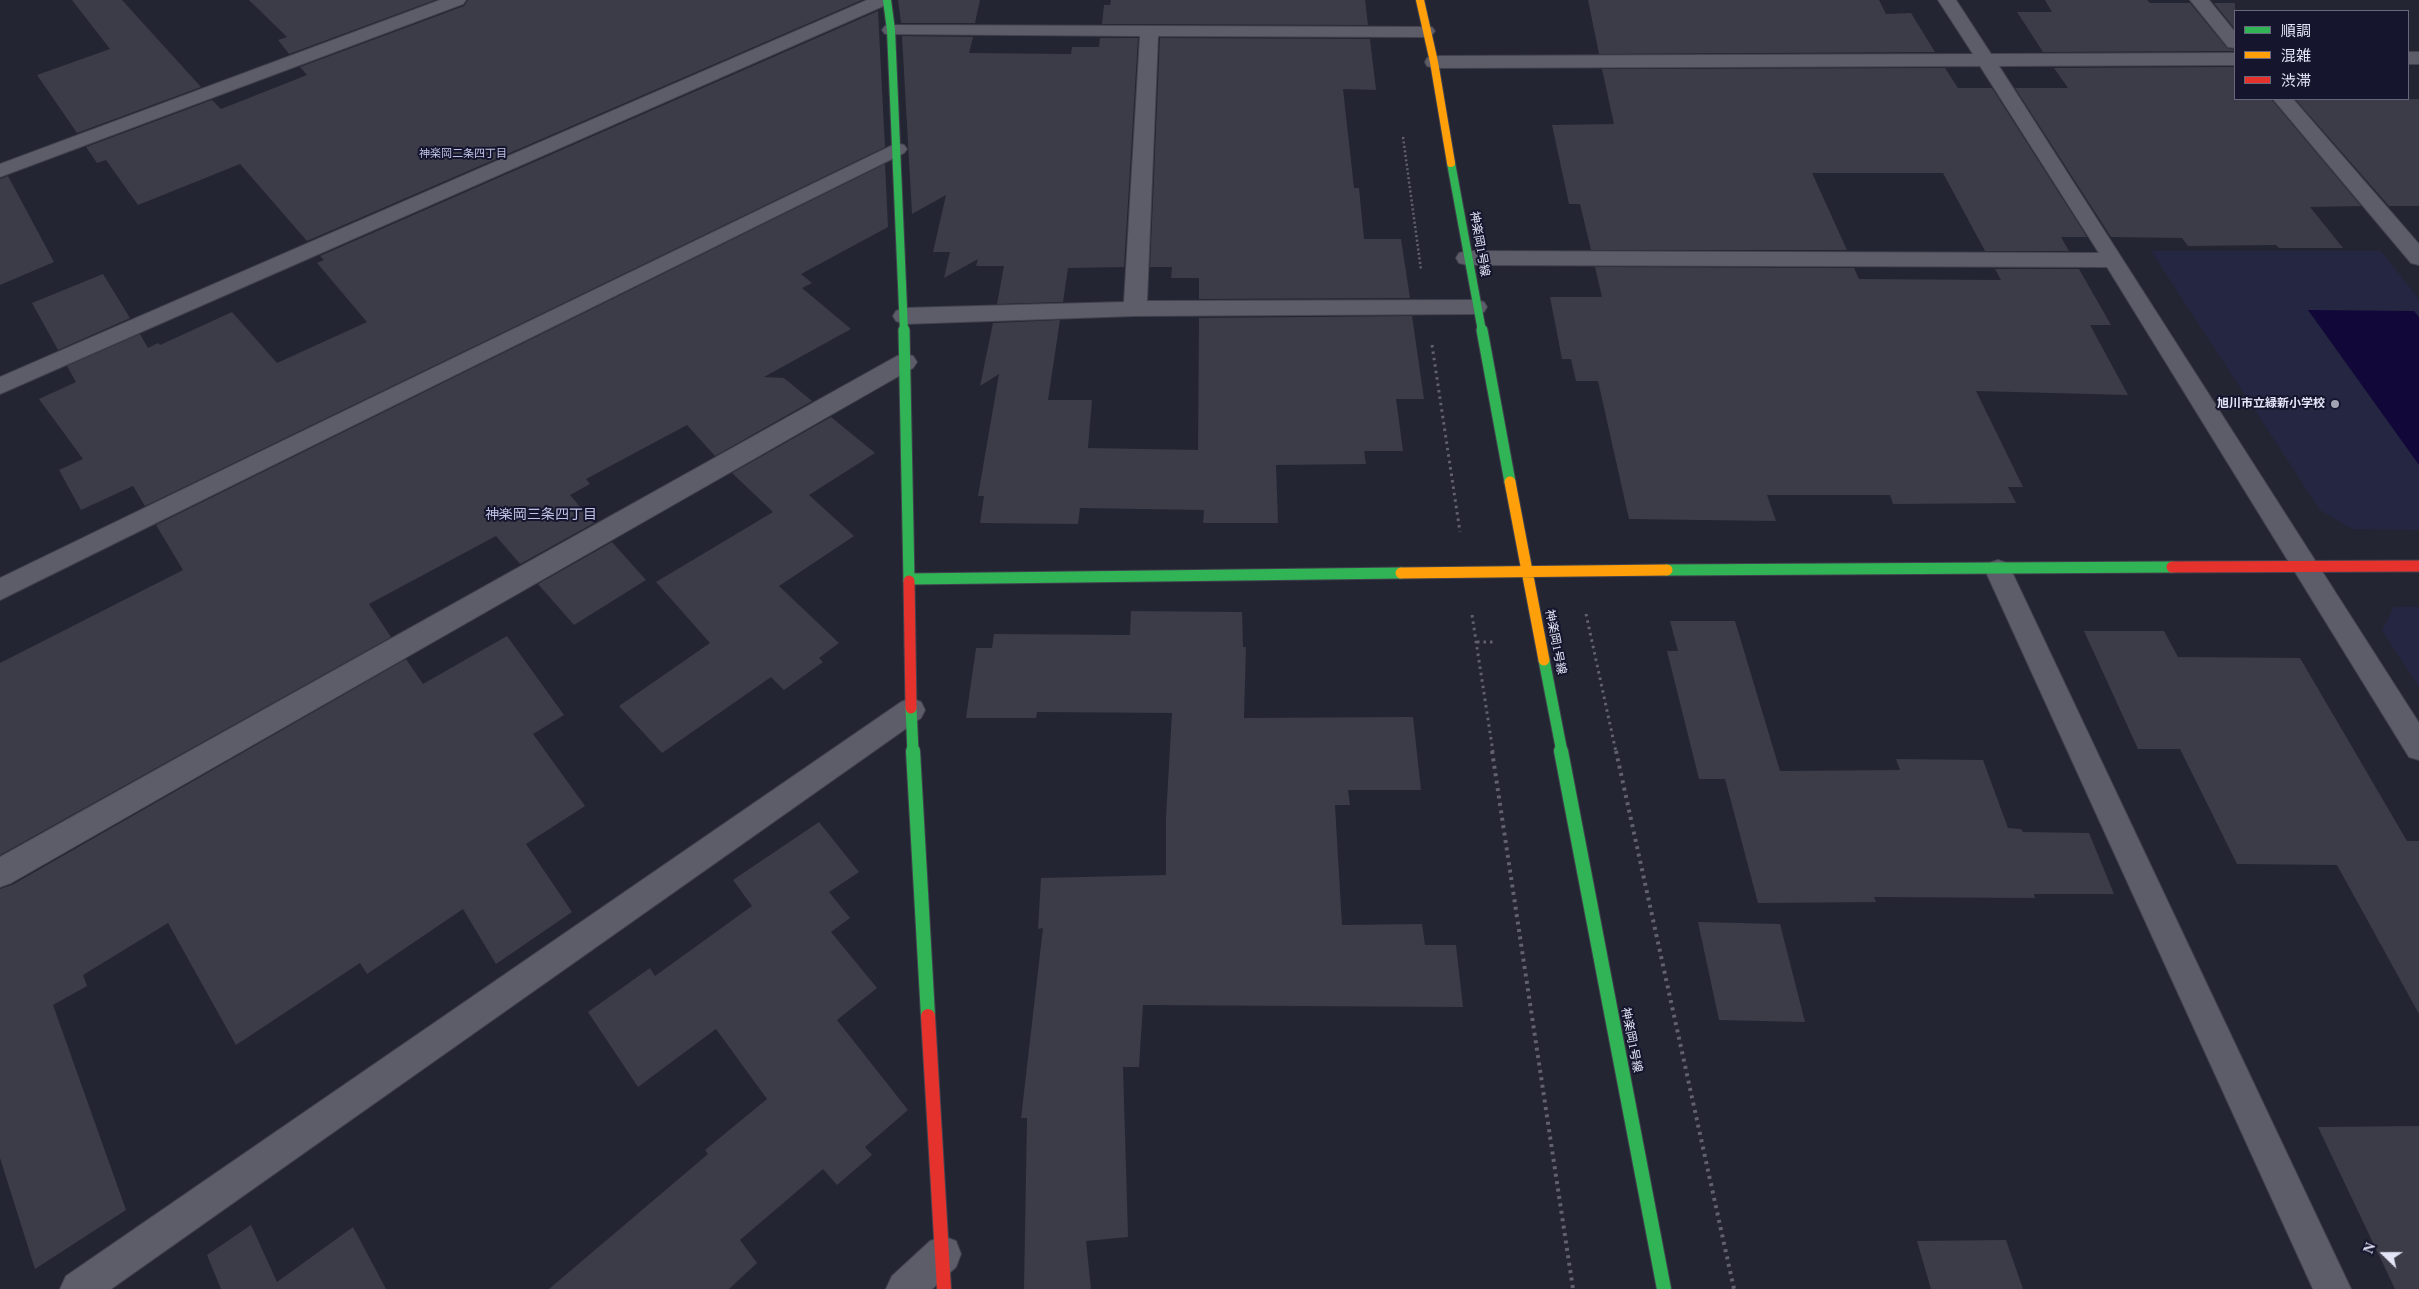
<!DOCTYPE html>
<meta charset="utf-8">
<style>
body{margin:0}
#map{position:relative;width:2419px;height:1289px;overflow:hidden;background:#242532;font-family:"Times New Roman","Noto Sans JP",serif}
canvas{display:block}
.legend{position:absolute;left:2234px;top:10px;width:175px;height:90px;box-sizing:border-box;background:#15152e;border:1px solid #67687e;margin:0;padding:6px 9px;list-style:none;font-size:15px;color:#e3e5f7}
.legend li{display:flex;align-items:center;gap:10px;height:25px}
.legend b{width:25px;border:1px solid #67687e}
.north{position:absolute;left:2359px;top:1229px;width:50px;height:50px;-webkit-text-stroke:4px #15152e;paint-order:stroke;rotate:292deg;font-size:14px;font-weight:700;line-height:20px;text-align:center;color:#e3e5f7}
.north::after{content:'';display:block;margin:auto;width:18px;height:22px;background:#e3e5f7;clip-path:polygon(50% 0,100% 100%,50% 72%,0 100%)}
</style>
<div id="map">
<canvas width="2419" height="1289"></canvas>
<ul class="legend">
<li><b style="height:6px;background:#30b455"></b>順調</li>
<li><b style="height:6px;background:#ff9f0a"></b>混雑</li>
<li><b style="height:6px;background:#e5322d"></b>渋滞</li>
</ul>
<div class="north">N</div>
</div>
<script>
const g = document.querySelector('canvas').getContext('2d');
g.lineJoin = 'round';
function fill(path, color) { g.fillStyle = color; g.fill(path, 'evenodd'); }
const shape = rows => new Path2D(rows.map(r => 'M' + r).join(''));
function strokePath(path, color, width, dash) { g.strokeStyle = color; g.lineWidth = width; g.lineCap = dash ? 'butt' : 'round'; g.setLineDash(dash || []); g.stroke(path); }
function write(font, color, halo, rows, align = 'center') {
  g.font = font + ' "Times New Roman","Noto Sans JP",serif'; g.lineWidth = 4; g.setLineDash([]); g.textBaseline = 'middle'; g.strokeStyle = halo; g.fillStyle = color; for (const [text, x, y, turn = 0] of rows) {
    g.save(); g.translate(x, y); g.rotate((+turn || 0) * Math.PI / 180); g.textAlign = isNaN(turn) ? turn : align; if (halo) g.strokeText(text, 0, 0); g.fillText(text, 0, 0); g.restore();
  }
}
fill(shape([
 [2151,251,2381,251,2419,299,2419,530,2352,529,2320,510],
 [2394,607,2419,607,2419,687,2382,630]
]), '#252642');
fill(shape([
 [2308,310,2414,311,2419,317,2419,465]
]), '#110739');
fill(shape([
 [72,0,122,0,201,87,77,133,37,75,110,49],
 [249,0,435,0,289,54,278,40,287,37],
 [468,0,862,0,307,241,240,164,138,205,106,160,97,163,86,147,212,100,221,109,307,75,300,67,464,6],
 [898,0,980,0,975,23,901,23],
 [1111,0,1365,0,1368,25,1102,24,1104,5,1110,5],
 [1588,0,1879,0,1886,14,1911,13,1935,52,1599,54],
 [2045,0,2147,0,2150,3,2190,3,2227,48,2235,50,2235,51,2043,52,2017,12,2052,12],
 [2214,3,2235,3,2235,29],
 [878,11,885,147,145,506,133,486,81,510,59,470,83,459,39,399,76,382,67,366,140,334,148,348,158,343,160,345,232,312,277,363,367,322,317,263,324,260,320,256],
 [902,36,973,37,969,53,1071,54,1072,47,1099,47,1100,38,1138,38,1124,267,1068,268,1063,302,997,304,1004,266,976,266,978,259,944,278,950,252,933,252,946,195,912,214],
 [1160,38,1370,39,1376,90,1343,89,1354,188,1359,188,1364,239,1401,239,1410,298,1199,299,1199,278,1171,278,1172,267,1150,267],
 [2235,67,2235,99,2271,99,2361,206,2310,207,2343,248,2279,248,2276,245,2188,246,2182,238,2111,237,2015,88,2068,88,2054,68],
 [1945,68,1958,88,1992,88,2087,237,2061,237,2069,251,1985,251,1943,173,1812,173,1847,250,1591,250,1580,204,1569,204,1552,125,1614,124,1602,69],
 [2295,99,2419,99,2419,206,2389,206],
 [885,164,888,227,801,274,812,283,802,288,851,329,764,377,784,378,812,401,715,456,687,425,586,479,590,484,570,495,594,523,520,564,496,536,369,604,391,637,0,855,0,663,183,570,156,525],
 [8,176,54,262,0,285,0,179],
 [1595,267,1854,268,1859,279,2001,280,1995,269,2079,269,2111,325,2090,325,2128,395,1976,391,2023,487,2008,487,2016,503,1893,504,1890,495,1767,495,1776,521,1629,519,1598,381,1576,381,1571,359,1562,359,1550,297,1602,297],
 [103,274,130,318,58,350,32,303],
 [1412,316,1424,399,1396,399,1403,451,1364,451,1366,464,1276,465,1278,523,1203,523,1204,510,1080,508,1078,524,980,523,984,496,978,496,999,374,980,386,993,323,1060,320,1048,400,1092,400,1088,448,1198,450,1199,318],
 [831,417,875,453,809,495,854,536,779,586,839,643,819,658,823,662,784,690,771,677,662,753,619,706,710,643,656,582,773,512,732,473],
 [612,542,646,580,574,625,538,584],
 [1131,611,1242,612,1243,647,1246,647,1244,718,1413,717,1421,790,1348,790,1350,805,1335,805,1342,925,1422,924,1425,945,1456,945,1463,1007,1143,1005,1139,1067,1123,1067,1128,1237,1086,1241,1091,1289,1024,1289,1027,1118,1021,1118,1043,928,1038,929,1041,878,1166,875,1166,817,1172,713,1037,712,1036,718,966,718,976,648,992,648,994,634,1130,635],
 [1670,621,1735,621,1780,771,1900,770,1896,759,1983,760,2008,828,2021,829,2023,832,2089,833,2114,894,2034,894,2035,898,1874,897,1876,902,1758,903,1725,779,1699,779,1667,651,1678,651],
 [2084,631,2164,631,2178,657,2300,658,2407,841,2419,841,2419,1014,2337,865,2237,864,2180,749,2138,749],
 [507,636,564,715,533,734,585,806,526,844,572,912,496,964,463,909,367,974,360,963,236,1045,168,923,83,975,87,986,53,1005,126,1210,35,1269,0,1158,0,889,12,885,406,659,423,684],
 [819,822,859,872,829,892,850,918,831,932,877,988,837,1020,908,1110,865,1147,872,1155,837,1185,823,1169,740,1240,757,1263,729,1289,549,1289,708,1154,705,1150,767,1099,716,1029,638,1087,588,1012,650,968,655,976,752,906,733,880],
 [1698,922,1780,924,1805,1022,1719,1020],
 [2419,1126,2419,1289,2395,1289,2318,1127],
 [251,1225,277,1282,353,1227,386,1289,221,1289,207,1255],
 [2006,1240,2023,1289,1931,1289,1917,1241]
]), '#3c3c48');
const street = shape([
 [440,0,466,0,463,4,0,177,0,164,440,0],
 [867,0,891,0,888,4,0,394,0,377,867,0],
 [1938,0,1956,0,1991,54,2235,53,2235,65,1999,66,2419,723,2419,760,2409,757,2107,267,1467,265,1459,263,1456,258,1459,253,1467,251,2099,253,1980,66,1434,68,1427,66,1425,62,1427,58,1434,56,1973,54,1938,0],
 [2190,0,2209,0,2235,32,2235,48,2228,47,2190,0],
 [891,25,1432,27,1435,31,1432,35,1426,37,1158,36,1147,301,1476,300,1484,302,1487,307,1484,312,1476,314,1135,316,904,324,896,321,893,316,896,311,904,308,1124,302,1140,36,885,34,882,30,885,26,891,25],
 [2408,52,2419,52,2419,64,2408,64,2408,52],
 [2273,99,2293,99,2419,244,2419,265,2411,263,2273,99],
 [897,143,904,145,907,149,904,153,0,600,0,578,897,143],
 [905,354,913,356,917,362,913,368,11,883,0,887,0,857,897,356,905,354],
 [1998,560,2007,563,2011,570,2351,1289,2313,1289,1985,570,1989,563,1998,560],
 [911,698,921,702,925,710,921,718,111,1289,60,1289,66,1276,901,702,911,698],
 [943,1236,956,1241,961,1254,956,1267,932,1289,886,1289,892,1276,930,1241,943,1236]
]);
const fastFar2 = shape([
 [887,0,891,30,904,331],
 [1451,163,1482,331]
]);
const fastFar1 = shape([
 [904,330,909,581],
 [1482,330,1510,482],
 [1667,570,2172,567],
 [909,579,1401,573],
 [1544,660,1562,752],
 [911,708,913,752]
]);
const fast = shape([
 [913,751,928,1016],
 [1561,751,1664,1289]
]);
const slowFar1 = shape([
 [1420,0,1434,62,1451,163]
]);
const slow = shape([
 [1510,482,1544,660],
 [1401,573,1667,570]
]);
const jamFar1 = shape([
 [2172,567,2419,566],
 [909,581,911,708]
]);
const jam = shape([
 [928,1016,944,1289]
]);
strokePath(street, '#41424e', 2);
strokePath(fastFar2, '#41424e', 10);
strokePath(fastFar1, '#41424e', 13);
strokePath(fast, '#41424e', 16);
strokePath(slowFar1, '#41424e', 10);
strokePath(slow, '#41424e', 13);
strokePath(jamFar1, '#41424e', 13);
strokePath(jam, '#41424e', 16);
strokePath(shape([
 [1403,137,1421,270]
]), '#61626d', 2.5, [2, 2.5]);
strokePath(shape([
 [1432,345,1460,532],
 [1586,614,1616,752],
 [1472,615,1493,752],
 [1477,642,1496,642]
]), '#61626d', 3, [2.5, 4]);
strokePath(shape([
 [1492,751,1573,1289],
 [1616,751,1734,1289]
]), '#61626d', 4, [3, 4.5]);
fill(street, '#5d5d69');
strokePath(fastFar2, '#30b455', 8);
strokePath(fastFar1, '#30b455', 11);
strokePath(fast, '#30b455', 14);
strokePath(slowFar1, '#ff9f0a', 8);
strokePath(slow, '#ff9f0a', 11);
strokePath(jamFar1, '#e5322d', 11);
strokePath(jam, '#e5322d', 14);
for (const [x, y, r, color] of [
 [2335,404,5,"#a0a2b2"]
]) { const dot = new Path2D(); dot.arc(x, y, r, 0, 2 * Math.PI); g.fillStyle = color; g.fill(dot); strokePath(dot, '#15152e', 2); }
write('11px', '#c0c3e5', '#15152e', [
 ["神楽岡二条四丁目",463,154]
]);
write('12px', '#e3e5f7', '#15152e', [
 ["神楽岡1号線",1479,244,80],
 ["神楽岡1号線",1555,642,79],
 ["神楽岡1号線",1631,1040,79]
]);
write('bold 12px', '#e3e5f7', '#15152e', [
 ["旭川市立緑新小学校",2325,404]
], 'right');
write('14px', '#c0c3e5', '#15152e', [
 ["神楽岡三条四丁目",541,515]
]);
</script>
